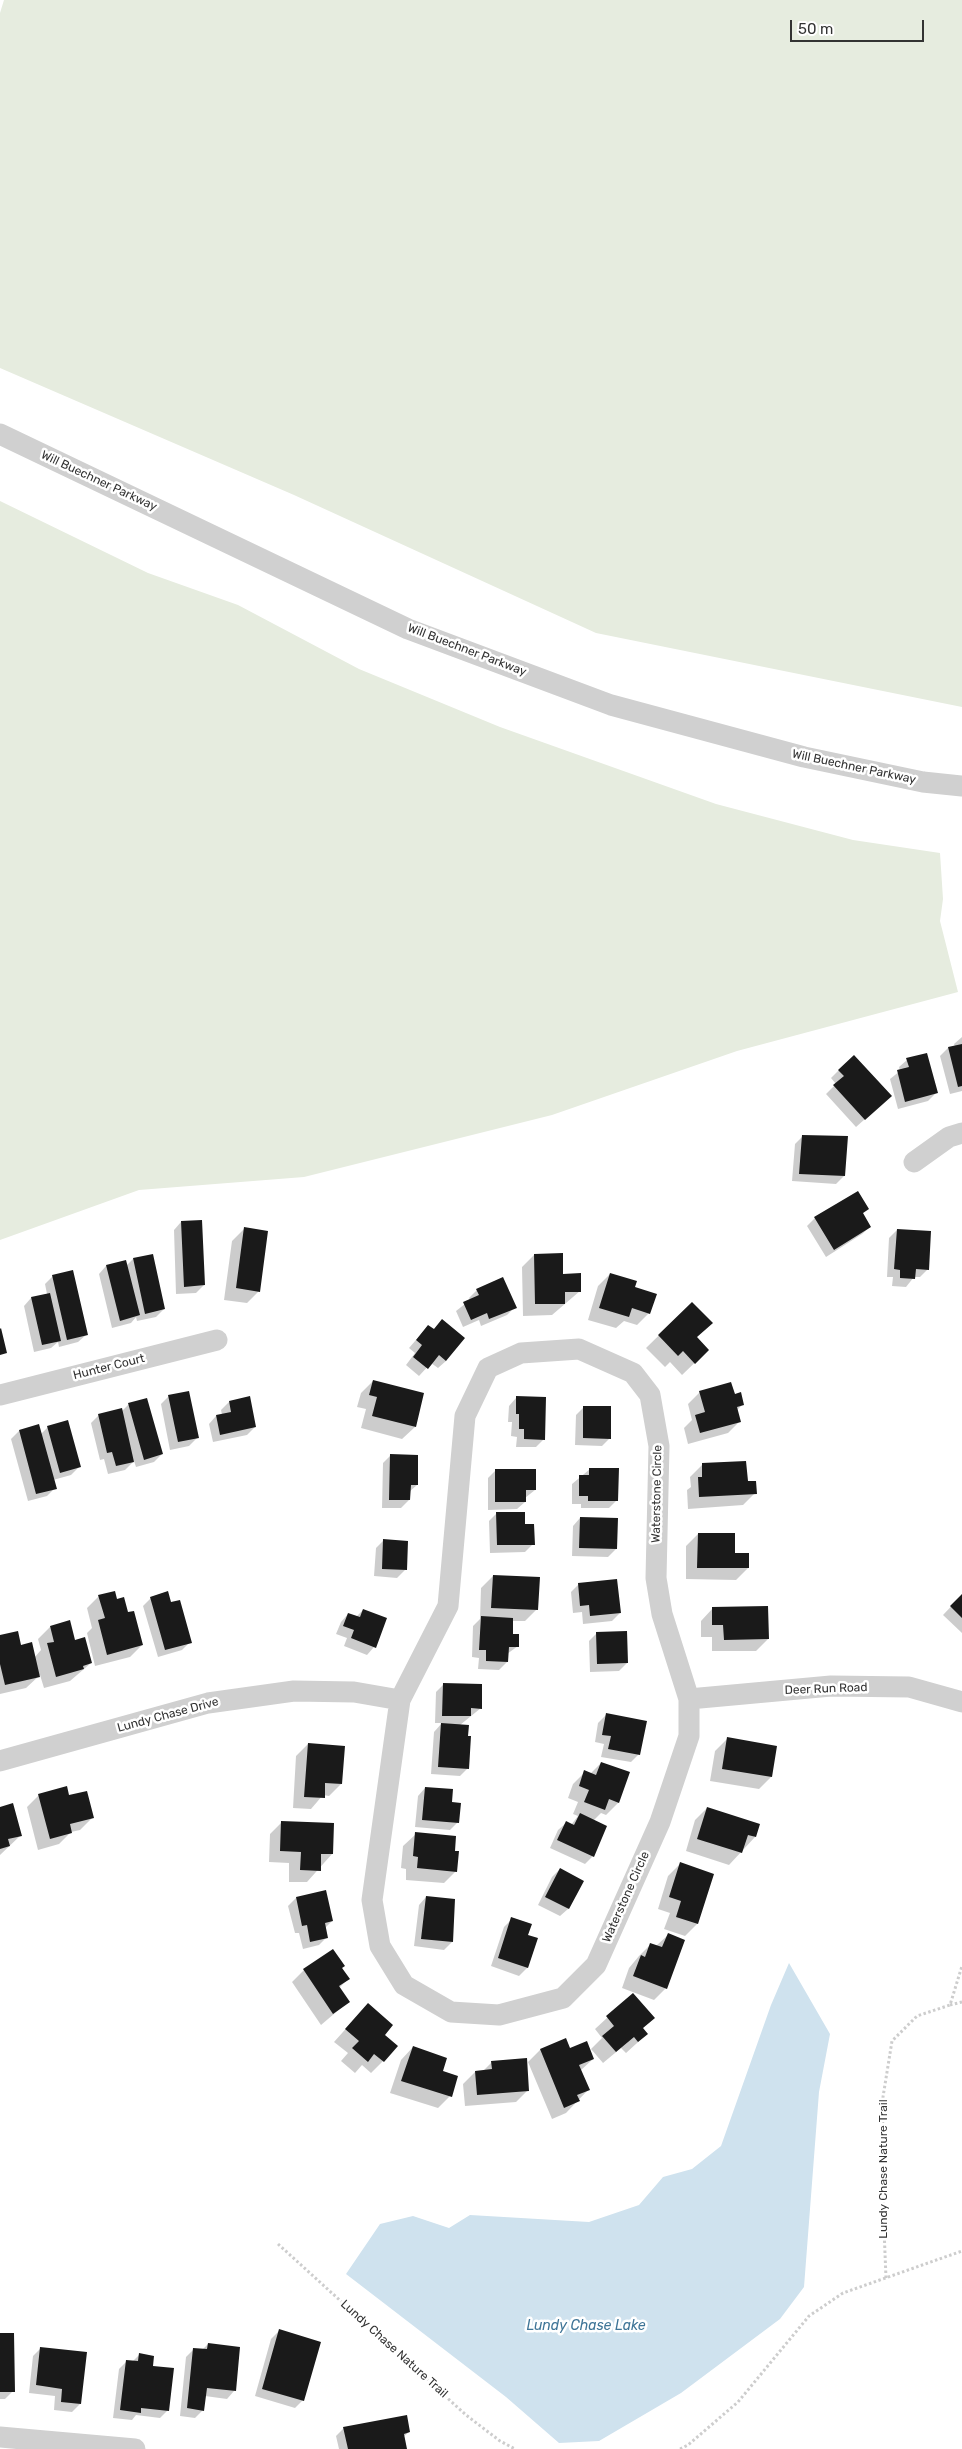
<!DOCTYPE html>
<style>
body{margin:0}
#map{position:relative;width:962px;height:2449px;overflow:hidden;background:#fff;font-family:Rubik,sans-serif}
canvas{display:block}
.scale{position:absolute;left:790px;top:20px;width:134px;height:22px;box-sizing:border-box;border:2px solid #333;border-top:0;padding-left:6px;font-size:15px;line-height:18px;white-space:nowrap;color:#333;-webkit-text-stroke:4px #fff;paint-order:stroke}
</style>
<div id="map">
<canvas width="962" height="2449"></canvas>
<div class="scale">50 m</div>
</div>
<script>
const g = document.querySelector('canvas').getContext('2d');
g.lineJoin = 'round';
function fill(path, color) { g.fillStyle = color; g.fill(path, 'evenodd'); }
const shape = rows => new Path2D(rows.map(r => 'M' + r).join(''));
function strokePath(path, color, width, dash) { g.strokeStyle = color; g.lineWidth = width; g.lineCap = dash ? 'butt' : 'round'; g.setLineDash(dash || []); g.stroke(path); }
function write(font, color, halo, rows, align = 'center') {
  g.font = font + ' Rubik,sans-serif'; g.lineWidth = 5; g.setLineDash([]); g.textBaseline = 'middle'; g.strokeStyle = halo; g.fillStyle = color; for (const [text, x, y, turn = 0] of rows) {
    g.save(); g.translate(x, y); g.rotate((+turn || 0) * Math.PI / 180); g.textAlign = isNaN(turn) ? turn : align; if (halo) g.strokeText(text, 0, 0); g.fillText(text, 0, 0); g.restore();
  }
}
fill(shape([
 [4,0,962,0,962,707,596,633,294,495,0,368,0,13],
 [0,501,148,573,238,605,359,669,500,727,716,804,853,840,940,853,943,899,940,921,958,992,737,1051,552,1115,304,1177,139,1190,0,1240]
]), '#e6ecdf');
fill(shape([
 [789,1963,830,2034,819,2092,804,2287,780,2319,681,2393,599,2441,559,2443,506,2397,346,2274,380,2224,413,2216,449,2228,470,2215,589,2222,639,2205,663,2177,692,2169,721,2146,771,2005]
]), '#cfe2ee');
fill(shape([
 [962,1037,962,1091,950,1094,940,1056,948,1048,955,1047,954,1044],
 [907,1060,936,1093,928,1101,898,1109,890,1079,900,1071,899,1067],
 [839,1070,882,1104,856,1127,826,1094,836,1084,831,1078],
 [803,1136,844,1176,836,1184,792,1181,795,1144],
 [867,1209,862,1214,870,1227,862,1234,826,1257,807,1226,815,1218],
 [181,1222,204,1285,196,1293,176,1294,174,1230],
 [244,1229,259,1291,247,1303,224,1300,232,1241],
 [897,1230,928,1269,920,1277,914,1277,906,1287,892,1286,893,1277,887,1277,889,1238],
 [152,1255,164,1309,156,1317,137,1321,136,1317,131,1323,112,1328,99,1274,106,1266,126,1266,133,1259],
 [534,1255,562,1275,580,1291,552,1315,523,1316,522,1267],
 [610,1274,634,1288,649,1313,637,1325,624,1321,616,1328,588,1320,598,1286],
 [53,1276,86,1335,78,1342,59,1347,58,1342,51,1348,34,1352,24,1306,31,1298,47,1294,45,1284],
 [477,1290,515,1307,507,1315,481,1326,479,1320,463,1327,456,1311,470,1300,469,1298],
 [692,1303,696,1338,708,1350,682,1375,670,1362,665,1367,646,1348],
 [442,1321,446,1361,438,1368,431,1363,419,1376,406,1365,415,1353,409,1348,428,1326,433,1330],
 [373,1381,415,1427,402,1439,361,1428,366,1409,357,1407,361,1393],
 [700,1392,734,1396,743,1404,737,1410,740,1421,728,1433,688,1444,684,1428,692,1420,688,1404],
 [169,1396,197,1438,189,1446,170,1450,161,1404],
 [516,1398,544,1439,536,1447,516,1447,517,1437,511,1436,512,1422,508,1422,509,1406],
 [146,1400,162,1454,154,1462,136,1467,134,1461,125,1470,108,1474,104,1459,100,1460,91,1423,99,1415,122,1411,128,1405],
 [229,1402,255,1427,247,1435,213,1442,209,1424,216,1416,222,1415,221,1410],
 [584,1407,610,1438,602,1446,575,1445,576,1415],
 [48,1427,79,1467,71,1475,53,1480,55,1488,47,1496,28,1501,11,1439,19,1431,41,1434],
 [391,1455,417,1485,409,1492,409,1500,401,1508,382,1508,383,1463],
 [702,1465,746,1482,755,1493,743,1505,688,1509,687,1490,691,1487,690,1477],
 [590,1469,617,1500,609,1508,581,1508,581,1504,572,1504,572,1484],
 [496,1470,535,1490,525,1498,525,1502,517,1509,488,1510,488,1478],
 [497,1513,524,1525,533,1544,525,1552,490,1553,489,1521],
 [580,1518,616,1549,608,1557,572,1556,573,1526],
 [698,1534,734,1554,748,1568,736,1580,686,1579,686,1546],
 [384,1540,405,1570,397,1578,374,1576,376,1548],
 [493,1576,537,1609,525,1621,512,1621,511,1635,518,1646,507,1654,507,1662,499,1670,478,1669,479,1658,472,1657,473,1626,480,1619,481,1588],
 [579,1584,620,1613,612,1621,583,1624,582,1612,573,1613,571,1592],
 [962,1595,962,1633,943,1615],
 [99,1596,116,1601,127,1614,142,1645,130,1657,95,1666,87,1633,92,1628,87,1608],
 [151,1598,171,1604,190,1642,182,1650,158,1657,143,1606],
 [713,1608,768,1639,756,1651,712,1651,712,1637,701,1637,701,1621],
 [363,1610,374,1647,367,1655,344,1646,347,1638,336,1634,341,1622,348,1614,356,1617],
 [50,1627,74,1641,91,1663,70,1681,44,1688,40,1675,26,1688,0,1694,0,1636,20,1646,34,1658,41,1650,38,1639],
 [597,1633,627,1663,619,1671,590,1672,589,1641],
 [444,1684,481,1708,460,1725,468,1768,460,1776,431,1774,434,1732,442,1723,435,1723,436,1692],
 [606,1715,639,1754,631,1762,601,1757,604,1744,595,1742,598,1723],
 [727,1739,776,1747,771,1777,759,1789,710,1781,715,1751],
 [308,1744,341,1784,329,1796,323,1795,311,1809,293,1808,296,1756],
 [601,1763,628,1773,618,1803,606,1815,601,1813,593,1821,593,1856,585,1864,550,1848,558,1830,566,1823,571,1825,578,1816,573,1814,578,1802,568,1798,573,1784,585,1772,590,1774],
 [425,1788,451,1804,458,1822,450,1830,415,1827,418,1796],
 [39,1795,92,1818,80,1830,71,1832,59,1844,38,1850,27,1807],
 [0,1808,21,1835,0,1855],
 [707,1808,755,1837,729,1865,686,1851,695,1820],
 [282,1822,332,1854,307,1882,289,1882,289,1863,269,1862,270,1834],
 [416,1834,453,1853,456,1871,444,1883,406,1880,406,1869,401,1868,403,1846],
 [680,1864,713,1875,697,1924,685,1936,664,1929,670,1913,658,1909,668,1876],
 [560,1869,568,1909,560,1916,538,1905,552,1877],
 [325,1892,332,1921,325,1928,327,1937,319,1945,303,1949,299,1933,295,1933,288,1906,296,1898],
 [426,1897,452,1942,444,1950,414,1946,419,1905],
 [512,1919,526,1936,536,1939,527,1968,519,1976,491,1966,504,1927],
 [668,1935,666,1988,654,2000,622,1988,629,1968,639,1956,651,1944,656,1946],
 [333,1950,348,1979,339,1988,348,2002,321,2025,292,1982,304,1970],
 [633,1994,642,2028,647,2034,626,2053,621,2048,603,2063,591,2049,602,2038,595,2029],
 [368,2004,383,2035,383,2061,371,2073,362,2065,355,2073,341,2061,348,2053,334,2042],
 [566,2040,570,2049,593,2059,580,2071,588,2090,566,2113,552,2119,528,2062,540,2050],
 [413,2047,442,2072,450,2096,438,2108,390,2093,401,2060],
 [492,2062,528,2090,516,2102,465,2106,463,2084,475,2072,483,2071],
 [279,2331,303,2400,295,2408,255,2396,271,2339],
 [0,2335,13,2391,5,2399,0,2399],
 [208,2344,234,2391,227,2399,205,2396,203,2410,195,2418,180,2416,186,2357,194,2349,202,2350],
 [41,2348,80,2404,72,2412,54,2410,55,2396,29,2393,33,2356],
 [139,2355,152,2367,168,2410,160,2418,136,2415,132,2420,113,2418,119,2369,127,2361,132,2362],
 [344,2428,409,2432,403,2437,406,2449,339,2449,336,2436]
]), '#0003');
fill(shape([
 [962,1044,962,1086,958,1087,948,1047],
 [927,1053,938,1093,905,1102,897,1070,909,1067,906,1058],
 [854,1055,892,1096,865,1120,833,1085,844,1076,838,1070],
 [802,1135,848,1136,845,1176,799,1174],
 [858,1191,869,1209,863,1213,871,1227,834,1250,814,1217],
 [202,1220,205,1285,184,1287,181,1221],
 [244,1227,268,1231,260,1292,236,1288],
 [897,1229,931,1231,929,1270,916,1269,915,1279,900,1278,900,1270,894,1269],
 [563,1253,563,1274,581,1273,581,1292,565,1292,565,1304,535,1304,534,1254],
 [153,1254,165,1309,145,1314,133,1258],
 [126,1260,140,1315,120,1321,106,1265],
 [73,1270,88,1335,67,1340,52,1275],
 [610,1273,637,1281,635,1287,657,1294,650,1314,632,1308,629,1317,599,1308],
 [503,1277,517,1308,489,1319,487,1313,471,1320,463,1302,479,1295,476,1289],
 [50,1293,61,1341,42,1345,31,1297],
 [692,1302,713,1323,697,1337,709,1350,695,1364,683,1351,678,1356,658,1335],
 [442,1319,465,1338,446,1361,439,1355,428,1369,413,1357,422,1345,416,1340,428,1325,434,1329],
 [1,1328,7,1353,0,1355,0,1329],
 [373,1380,424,1393,416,1427,372,1416,377,1397,369,1395],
 [731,1382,735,1394,741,1392,744,1405,737,1407,741,1422,700,1433,695,1415,705,1412,699,1391],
 [189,1391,199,1438,178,1442,168,1395],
 [250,1396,256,1427,220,1435,216,1415,231,1412,229,1401],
 [516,1396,546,1397,545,1440,524,1439,524,1429,519,1429,519,1414,516,1414],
 [147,1398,163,1454,144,1460,128,1403],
 [583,1406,611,1406,611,1439,583,1438],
 [122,1408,134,1462,116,1466,112,1452,107,1453,98,1414],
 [68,1420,81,1467,60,1473,47,1426],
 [39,1424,57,1489,36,1494,19,1430],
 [390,1454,418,1455,418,1485,411,1485,410,1500,389,1500],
 [746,1461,748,1481,756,1481,757,1494,699,1497,698,1477,702,1477,702,1463],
 [589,1468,619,1468,618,1501,588,1501,588,1496,579,1496,579,1475,589,1475],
 [495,1469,536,1469,536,1490,526,1490,526,1502,495,1502],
 [496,1512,525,1512,525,1524,534,1524,535,1545,497,1545],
 [580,1517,618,1518,617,1549,579,1548],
 [698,1533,735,1533,735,1553,749,1553,749,1568,697,1568],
 [383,1539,408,1541,407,1570,382,1569],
 [493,1575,540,1577,538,1610,491,1608],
 [617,1579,621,1613,590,1616,589,1605,580,1606,578,1583],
 [115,1591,117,1599,124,1597,128,1612,134,1611,143,1645,107,1655,98,1620,105,1618,98,1595],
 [168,1591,171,1602,180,1600,192,1643,165,1650,150,1597],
 [962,1594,962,1618,950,1606],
 [768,1606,769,1639,724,1640,723,1625,712,1625,712,1607],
 [363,1609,387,1618,376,1648,351,1638,354,1630,343,1626,348,1613,360,1617],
 [481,1616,513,1618,513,1634,519,1634,519,1647,509,1647,508,1662,486,1661,486,1650,479,1650],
 [70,1620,75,1640,85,1637,92,1663,83,1666,84,1669,56,1677,47,1643,54,1642,50,1626],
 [18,1631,21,1645,32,1642,40,1677,5,1685,0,1664,0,1635],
 [627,1631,628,1663,597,1664,596,1632],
 [443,1683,482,1684,482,1709,471,1708,471,1716,442,1716],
 [606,1713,647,1721,640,1755,608,1749,611,1736,602,1735],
 [441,1723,469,1725,468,1736,471,1736,469,1769,438,1767],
 [727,1737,777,1746,772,1777,722,1769],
 [308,1743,345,1746,342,1784,325,1783,325,1798,304,1797],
 [601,1762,630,1772,619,1803,609,1799,605,1810,584,1802,589,1790,579,1786,584,1770,596,1775],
 [67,1786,69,1795,87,1791,94,1818,70,1824,72,1833,50,1839,38,1794],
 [425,1787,453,1789,452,1802,461,1803,459,1823,422,1820],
 [13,1803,22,1836,8,1839,10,1846,0,1849,0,1807],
 [707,1807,760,1824,756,1837,748,1835,742,1853,697,1839],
 [580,1813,607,1826,594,1857,557,1840,566,1821,574,1825],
 [281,1821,334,1823,333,1854,321,1854,321,1871,300,1870,301,1852,280,1851],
 [415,1832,456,1836,455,1851,459,1851,457,1872,417,1868,418,1857,413,1856],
 [680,1862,714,1874,698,1924,676,1917,681,1901,669,1897],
 [560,1868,584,1881,569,1909,545,1897],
 [326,1890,333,1921,325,1923,328,1938,310,1942,307,1925,302,1926,296,1897],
 [426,1896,455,1899,453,1942,421,1939],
 [511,1917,532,1924,528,1935,538,1938,528,1968,498,1958],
 [668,1933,685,1940,667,1989,633,1976,641,1955,645,1957,650,1943,662,1947],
 [333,1949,345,1966,342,1968,350,1979,339,1986,350,2002,333,2014,303,1969],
 [633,1993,655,2018,643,2028,648,2034,638,2042,634,2037,616,2052,602,2036,614,2026,606,2016],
 [368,2003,393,2025,385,2035,398,2046,384,2062,374,2054,368,2062,352,2048,359,2041,345,2029],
 [566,2038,570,2048,587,2041,594,2059,579,2065,590,2090,577,2095,580,2101,564,2108,540,2049],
 [413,2046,447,2058,443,2071,458,2076,452,2097,401,2081],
 [527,2058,529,2091,477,2095,475,2071,492,2069,491,2061],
 [279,2329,321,2342,304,2401,262,2389],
 [0,2333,14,2333,15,2392,0,2392],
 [208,2343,240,2347,236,2391,207,2388,204,2411,187,2408,193,2348,207,2349],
 [40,2347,87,2352,81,2404,61,2402,62,2389,36,2385],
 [139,2353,154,2356,153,2366,174,2368,169,2411,141,2408,141,2413,120,2410,126,2360,138,2361],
 [407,2415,410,2432,404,2434,407,2449,348,2449,343,2427]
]), '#1a1a1a');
strokePath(shape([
 [950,2005,962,2002],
 [278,2244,466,2415,500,2441,515,2449],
 [886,2278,882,2179,883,2097,892,2041,917,2016,950,2005,962,1966],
 [680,2449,688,2445,738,2402,809,2316,843,2293,962,2251]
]), '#cdcdcd', 3, [2.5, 2.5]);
strokePath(shape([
 [0,434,408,629,611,705,804,757,923,782,962,786],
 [914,1162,949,1137,962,1133],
 [579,1349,633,1373,650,1395,659,1446,656,1578,662,1614,689,1699,689,1736,660,1822,596,1965,563,1998,499,2015,451,2012,404,1985,380,1946,372,1900,400,1700,448,1606,465,1416,488,1368,521,1353,579,1349],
 [0,1395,217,1340],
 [689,1699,831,1686,909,1687,962,1702],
 [0,1761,208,1703,294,1691,354,1692,400,1700],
 [0,2437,135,2449]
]), '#d0d0d0', 21);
write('12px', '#333', '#fff', [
 ["Will Buechner Parkway",99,481,25],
 ["Will Buechner Parkway",467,650,21],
 ["Will Buechner Parkway",854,767,12],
 ["Hunter Court",109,1367,-14],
 ["Waterstone Circle",657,1494,-89],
 ["Deer Run Road",826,1689,-2],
 ["Lundy Chase Drive",168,1715,-15],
 ["Waterstone Circle",626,1897,-66],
 ["Lundy Chase Nature Trail",884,2169,-90],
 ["Lundy Chase Nature Trail",394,2349,42]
]);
write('italic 14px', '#3f7597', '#fff', [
 ["Lundy Chase Lake",586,2326]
]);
</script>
